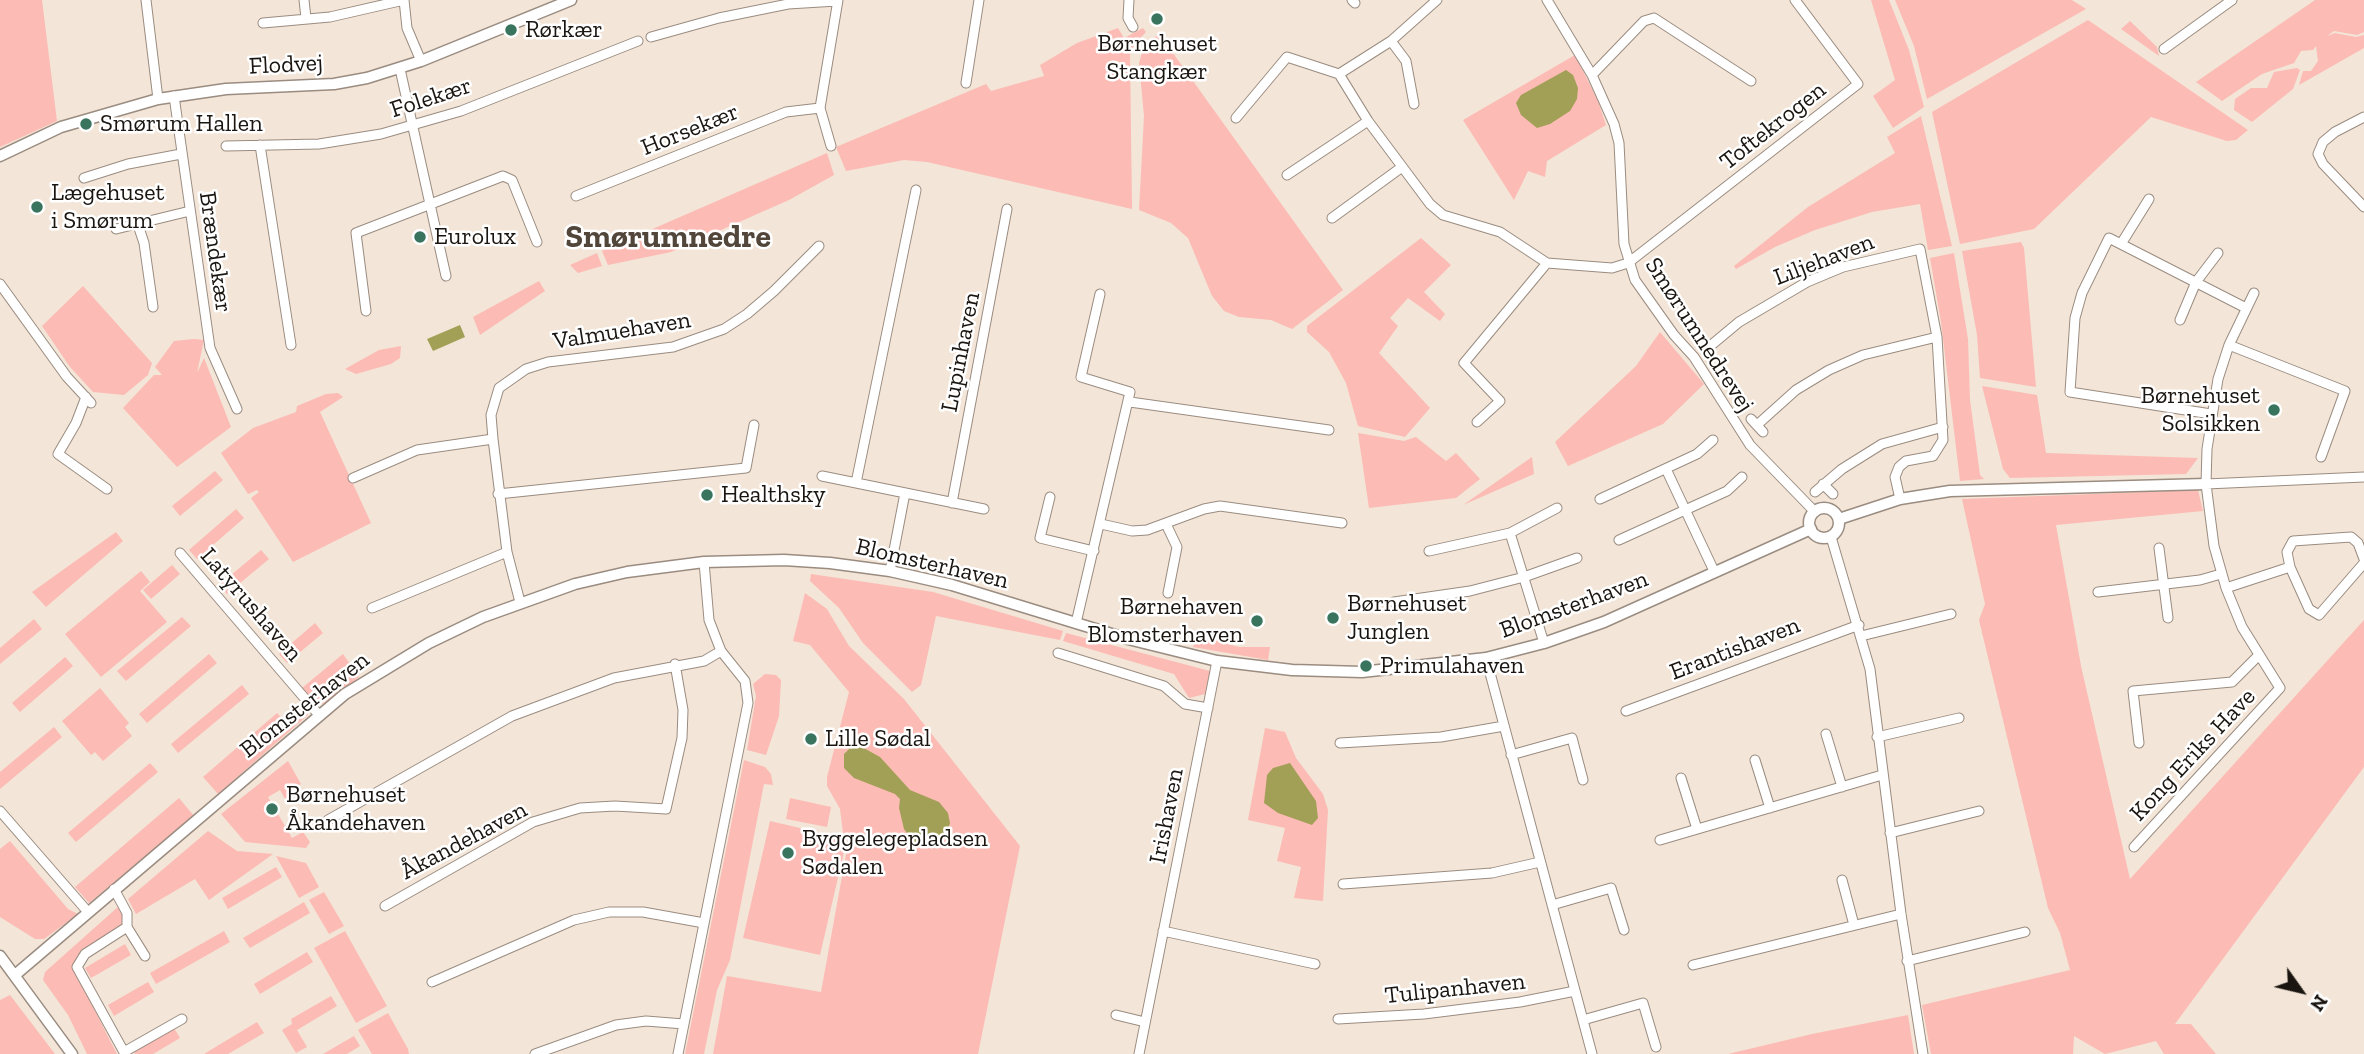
<!DOCTYPE html>
<meta charset="utf-8">
<style>
body{margin:0}
#map{position:relative;width:2364px;height:1054px;overflow:hidden;background:#f3e5d7;font-family:"Zilla Slab",serif}
canvas{display:block}
.north{position:absolute;left:2266px;top:956px;width:70px;height:70px;-webkit-text-stroke:5px #fff;paint-order:stroke;rotate:124deg;font-size:19px;font-weight:700;line-height:28px;text-align:center;color:#1a1510}
.north::after{content:'';display:block;margin:auto;width:24px;height:32px;background:#1a1510;clip-path:polygon(50% 0,100% 100%,50% 72%,0 100%)}
</style>
<div id="map">
<canvas width="2364" height="1054"></canvas>
<div class="north">N</div>
</div>
<script>
const g = document.querySelector('canvas').getContext('2d');
g.lineJoin = 'round';
function fill(path, color) { g.fillStyle = color; g.fill(path, 'evenodd'); }
const shape = rows => new Path2D(rows.map(r => 'M' + r).join(''));
function strokePath(path, color, width, dash) { g.strokeStyle = color; g.lineWidth = width; g.lineCap = dash ? 'butt' : 'round'; g.setLineDash(dash || []); g.stroke(path); }
function write(font, color, halo, rows, align = 'center') {
  g.font = font + ' "Zilla Slab",serif'; g.lineWidth = 5; g.setLineDash([]); g.textBaseline = 'middle'; g.strokeStyle = halo; g.fillStyle = color; for (const [text, x, y, turn = 0] of rows) {
    g.save(); g.translate(x, y); g.rotate((+turn || 0) * Math.PI / 180); g.textAlign = isNaN(turn) ? turn : align; if (halo) g.strokeText(text, 0, 0); g.fillText(text, 0, 0); g.restore();
  }
}
fill(shape([
 [0,0,42,0,57,121,0,147],
 [1871,0,1889,0,1909,50,1924,107,1893,128,1873,96,1895,80],
 [1895,0,2072,0,2086,9,1927,99,1914,46],
 [2315,0,2364,0,2364,32,2357,35,2334,31,2327,36,2335,33,2356,37,2364,35,2364,48,2299,85,2303,71,2311,71,2318,61,2316,46,2313,50,2301,51,2294,63,2262,74,2222,101,2196,82],
 [2088,20,2248,130,2236,140,2227,141,2151,117,2034,229,1960,244,1932,112],
 [2130,21,2157,47,2159,56,2121,29],
 [1118,28,1124,38,1143,28,1146,32,1134,45,1130,55,1132,209,927,162,904,160,846,171,836,147,986,84,991,91,1044,76,1040,65,1077,43],
 [1160,35,1343,290,1292,329,1271,320,1239,317,1224,311,1212,296,1188,238,1171,223,1139,210,1144,116,1139,63,1143,49,1152,38],
 [1575,55,1598,101,1606,125,1547,161,1545,177,1528,171,1514,200,1463,120],
 [2297,68,2300,70,2293,89,2252,122,2234,110,2235,99,2251,88,2267,88,2274,72],
 [1921,116,1952,246,1928,250,1920,204,1872,212,1815,230,1775,247,1736,269,1734,266,1808,207,1895,153,1887,137],
 [827,153,834,175,789,200,671,252,608,265,602,251],
 [1421,238,1451,265,1424,292,1445,314,1440,321,1408,298,1390,318,1398,326,1379,353,1430,408,1405,437,1358,426,1346,383,1329,352,1307,332,1307,326],
 [2021,242,2024,248,2036,387,1980,378,1977,335,1962,251],
 [597,253,602,266,578,273,570,265],
 [1954,253,1968,339,1970,400,1980,475,1984,479,1960,481,1941,322,1930,258],
 [539,281,545,291,480,335,473,317],
 [83,286,152,363,148,375,124,395,93,392,70,367,42,326],
 [1660,332,1704,384,1663,424,1568,466,1555,442,1636,366],
 [194,339,204,340,197,373,204,358,231,427,177,467,123,408,154,375,162,375,155,367,174,341],
 [401,346,400,358,391,364,356,374,345,369,379,350],
 [1982,386,2037,395,2046,453,2198,458,2186,474,2010,478,2003,469],
 [338,393,343,397,320,412,371,523,293,562,251,498,259,492,257,490,248,494,221,453,253,428,296,412,297,406,326,394],
 [1358,433,1404,441,1416,437,1446,461,1456,453,1480,479,1456,498,1369,508],
 [1532,457,1534,474,1463,505],
 [215,471,223,480,180,516,172,506],
 [2198,490,2203,511,2056,525,2081,666,2130,879,2364,620,2364,767,2175,1024,2191,1024,2216,1054,2164,1054,2156,1041,2105,1054,2074,1036,2073,1054,1931,1054,1922,1005,2070,970,2060,933,2048,908,1979,620,1985,604,1962,499],
 [236,509,244,518,197,559,189,550],
 [116,532,123,541,46,607,32,592],
 [261,550,269,559,227,594,219,585],
 [172,565,180,574,151,599,143,590],
 [141,571,150,582,140,591,167,622,101,677,65,634],
 [811,574,933,592,1063,631,1060,640,936,616,921,685,912,692,863,643,839,608,810,581],
 [805,593,827,609,849,646,904,699,1020,846,978,1054,713,1054,727,976,821,992,849,838,843,833,840,809,827,786,827,777,849,692,810,645,793,641],
 [182,617,191,626,126,681,117,671],
 [34,619,42,629,0,664,0,648],
 [315,623,323,633,287,663,279,654],
 [1066,633,1210,671,1205,694,1189,698,1174,674,1063,641],
 [1198,636,1239,647,1270,647,1268,660,1193,647],
 [209,654,217,663,147,723,139,714],
 [343,654,359,677,326,703,317,705,302,688],
 [65,657,73,666,20,712,12,703],
 [765,674,776,675,781,680,779,716,766,755,747,750,756,696,753,684],
 [242,685,249,694,178,753,171,744],
 [100,688,129,723,125,727,132,736,103,761,95,752,91,755,62,721],
 [299,704,308,715,218,794,203,777,277,713,282,718],
 [54,727,62,737,0,789,0,772],
 [1265,728,1285,732,1296,758,1323,794,1328,810,1323,901,1294,898,1301,867,1277,861,1285,828,1248,820],
 [744,760,765,767,771,774,773,785,764,784,730,960,717,990,704,1054,685,1054],
 [288,761,301,784,290,790,293,795,285,799,280,790,268,797,292,838,303,832,310,842,306,848,245,842,221,814],
 [150,763,158,772,76,842,68,833],
 [179,798,194,816,89,903,75,887],
 [790,798,831,807,827,827,786,819],
 [770,821,847,839,820,955,743,938],
 [208,831,237,851,273,854,209,900,195,879,136,914,128,899],
 [10,841,68,909,78,914,44,939,35,939,0,917,0,849],
 [276,856,306,863,319,887,299,898],
 [276,867,282,877,228,909,222,898],
 [324,892,344,926,329,934,309,900],
 [304,902,310,913,250,948,243,938],
 [119,906,125,917,125,925,78,958,74,970,117,1054,87,1054,68,1015,43,980,45,972],
 [224,931,230,942,156,984,150,973],
 [345,931,387,1006,356,1023,314,948],
 [125,944,131,955,91,978,85,968],
 [307,952,313,962,260,994,254,984],
 [148,982,154,992,114,1016,108,1005],
 [10,995,55,1054,0,1054,0,1000],
 [331,996,337,1006,297,1030,307,1047,296,1053,282,1030,292,1024,291,1019],
 [388,1013,408,1049,409,1054,372,1054,358,1030],
 [1908,1015,1914,1054,1728,1054,1812,1034],
 [257,1022,264,1033,228,1054,204,1054],
 [174,1028,180,1038,153,1054,135,1054,134,1051],
 [354,1036,360,1046,347,1054,323,1054]
]), '#fcbbb4');
fill(shape([
 [1566,70,1573,75,1578,88,1577,99,1570,111,1550,124,1537,128,1521,115,1516,103,1521,95],
 [460,325,465,337,433,351,427,339],
 [862,747,880,757,910,790,939,802,948,813,950,823,945,838,935,844,922,846,912,840,904,829,899,808,900,799,895,794,854,778,844,768,844,754,850,748],
 [1290,763,1316,801,1318,818,1312,825,1278,813,1264,803,1267,775,1273,768]
]), '#a2a056');
const minor = shape([
 [146,0,158,99],
 [304,0,306,18],
 [1129,0,1128,18,1133,27],
 [1352,0,1355,3],
 [1437,0,1391,41,1339,74,1368,121,1430,204,1443,215,1500,232,1547,263,1612,268,1628,263,1858,84,1795,0],
 [1547,0,1592,75,1614,124,1619,143,1624,244,1635,280,1674,335,1694,357,1750,445,1815,512],
 [263,23,330,17,404,0,407,28,421,61],
 [651,37,719,18,788,4,837,1],
 [1391,41,1406,61,1414,104],
 [2164,49,2232,0],
 [400,69,446,276],
 [1592,75,1644,21,1654,18,1751,81],
 [966,83,979,0],
 [174,96,210,348,237,409],
 [2364,117,2335,132,2323,142,2318,154,2323,164,2364,207],
 [1236,118,1287,57,1339,74],
 [260,145,291,345],
 [226,146,319,144,381,134,461,111,638,41],
 [831,146,820,108,838,0],
 [1287,175,1368,121],
 [84,178,128,164,181,154],
 [576,196,786,112,820,108],
 [1332,218,1402,167],
 [137,222,144,243,153,307],
 [116,229,190,211],
 [2121,244,2149,199],
 [0,284,67,377,91,403],
 [366,311,356,233,503,176,512,180,537,242],
 [2180,320,2196,282,2218,253],
 [2229,345,2345,391,2321,457],
 [1709,347,1739,322,1807,282,1843,267,1920,249,1937,337,1943,440,1933,456,1906,461,1899,467,1895,477,1900,499],
 [86,397,76,423,58,454,107,489],
 [1130,402,1329,430],
 [2211,414,2070,392,2075,318,2082,293,2109,238,2246,308],
 [1751,419,1763,432],
 [1477,422,1500,401,1464,363,1547,263],
 [1757,425,1796,390,1829,370,1863,355,1937,337],
 [1666,469,1714,571],
 [822,476,984,509],
 [353,478,417,450,493,439],
 [856,483,916,190],
 [1823,484,1833,494],
 [2206,484,2364,477],
 [1815,492,1842,469,1882,444,1943,427],
 [498,494,746,468,754,425],
 [1050,497,1040,538,1094,551],
 [1600,499,1697,454,1713,440],
 [952,503,1007,209],
 [1101,524,1132,531,1147,530,1204,509,1220,506,1342,523],
 [1166,524,1177,547,1168,593],
 [1510,533,1544,643],
 [1831,537,1870,669,1901,914,1923,1054],
 [1619,540,1727,491,1742,477],
 [2159,548,2168,618],
 [1429,551,1510,533,1557,508],
 [180,553,319,715],
 [2364,559,2358,543,2351,537,2293,541,2287,552,2290,567,2309,609,2319,615,2364,563],
 [890,571,905,493],
 [2226,588,2290,567],
 [2098,592,2200,580,2221,574],
 [520,602,507,552,493,439,491,415,499,388,526,369,548,362,673,347,724,329,747,314,774,291,819,246],
 [1394,602,1470,591,1524,577,1577,558],
 [372,608,507,552],
 [1076,623,1130,392,1081,377,1100,294],
 [1861,636,1951,614],
 [1058,653,1164,686,1185,704,1208,708],
 [1486,658,1592,1054],
 [1626,711,1859,625],
 [1826,734,1842,787],
 [1877,737,1959,718],
 [1340,743,1441,737,1504,726],
 [2139,743,2133,691,2232,682,2258,656],
 [1511,755,1572,738,1583,780],
 [1755,760,1770,808],
 [1681,778,1697,829],
 [0,811,88,912],
 [328,820,512,716,614,678,704,661,721,651],
 [1890,833,1979,811],
 [1660,840,1882,775],
 [2134,847,2280,688,2242,627,2226,588,2214,546,2206,484,2207,449,2218,379,2229,345,2254,293],
 [1842,880,1854,925],
 [1343,884,1492,873,1540,862],
 [114,889,127,913,127,927,85,954,77,967,125,1054],
 [1552,905,1611,888,1624,930],
 [385,906,533,822,580,808,615,806,666,809,682,738,683,710,675,664],
 [127,927,145,956],
 [1163,931,1315,964],
 [1907,961,2025,932],
 [1693,965,1901,914],
 [432,982,574,920,609,912,643,912,704,923],
 [1116,1015,1145,1022],
 [1338,1019,1424,1014,1520,1002,1575,991],
 [1583,1020,1643,1003,1656,1047],
 [124,1052,182,1019],
 [535,1054,616,1025,646,1021,684,1024],
 [678,1054,748,703,745,681,721,651,709,620,704,562],
 [1139,1054,1217,661]
]);
const tertiary = shape([
 [0,156,61,127,158,99,226,89,334,84,367,78,421,61,571,0],
 '1809 523a15 15 0 1 1 30 0a15 15 0 1 1-30 0Z',
 [1839,519,1900,499,1950,491,2206,484],
 [0,956,72,1054],
 [15,975,345,694,429,643,483,617,575,584,627,572,704,562,784,560,830,563,890,571,952,585,1128,639,1217,661,1292,670,1362,672,1486,658,1544,643,1604,622,1811,529]
]);
strokePath(minor, '#9a8c80', 11);
strokePath(tertiary, '#9a8c80', 13);
strokePath(minor, '#fff', 9);
strokePath(tertiary, '#fff', 10);
for (const [x, y, r, color] of [
 [1157,19,7,"#39745e"],
 [511,30,7,"#39745e"],
 [86,124,7,"#39745e"],
 [37,207,7,"#39745e"],
 [420,237,7,"#39745e"],
 [2274,410,7,"#39745e"],
 [707,495,7,"#39745e"],
 [1333,618,7,"#39745e"],
 [1257,621,7,"#39745e"],
 [1366,666,7,"#39745e"],
 [811,739,7,"#39745e"],
 [272,809,7,"#39745e"],
 [788,853,7,"#39745e"]
]) { const dot = new Path2D(); dot.arc(x, y, r, 0, 2 * Math.PI); g.fillStyle = color; g.fill(dot); strokePath(dot, '#fff', 2.5); }
write('24px', '#1a1510', '#fff', [
 ["Rørkær",525,30],
 ["Børnehuset",1157,44,"center"],
 ["Stangkær",1157,72,"center"],
 ["Smørum Hallen",100,124],
 ["Lægehuset",51,193],
 ["i Smørum",51,221],
 ["Eurolux",434,237],
 ["Børnehuset",2260,396,"right"],
 ["Solsikken",2260,424,"right"],
 ["Healthsky",721,495],
 ["Børnehuset",1347,604],
 ["Junglen",1347,632],
 ["Børnehaven",1243,607,"right"],
 ["Blomsterhaven",1243,635,"right"],
 ["Primulahaven",1380,666],
 ["Lille Sødal",825,739],
 ["Børnehuset",286,795],
 ["Åkandehaven",286,823],
 ["Byggelegepladsen",802,839],
 ["Sødalen",802,867]
], 'left');
write('24px', '#1a1510', '#fff', [
 ["Flodvej",286,65,-3],
 ["Folekær",431,98,-18],
 ["Toftekrogen",1773,126,-38],
 ["Horsekær",690,130,-22],
 ["Brændekær",215,252,82],
 ["Liljehaven",1824,260,-21],
 ["Valmuehaven",622,331,-9],
 ["Smørumnedrevej",1699,335,57],
 ["Lupinhaven",961,352,-79],
 ["Blomsterhaven",932,564,13],
 ["Latyrushaven",251,605,49],
 ["Blomsterhaven",1574,605,-20],
 ["Erantishaven",1735,649,-21],
 ["Blomsterhaven",305,705,-38],
 ["Kong Eriks Have",2193,755,-47],
 ["Irishaven",1167,816,-79],
 ["Åkandehaven",464,841,-28],
 ["Tulipanhaven",1455,989,-6]
]);
write('bold 32px', '#52463b', '#fff', [
 ["Smørumnedre",668,238]
]);
</script>
